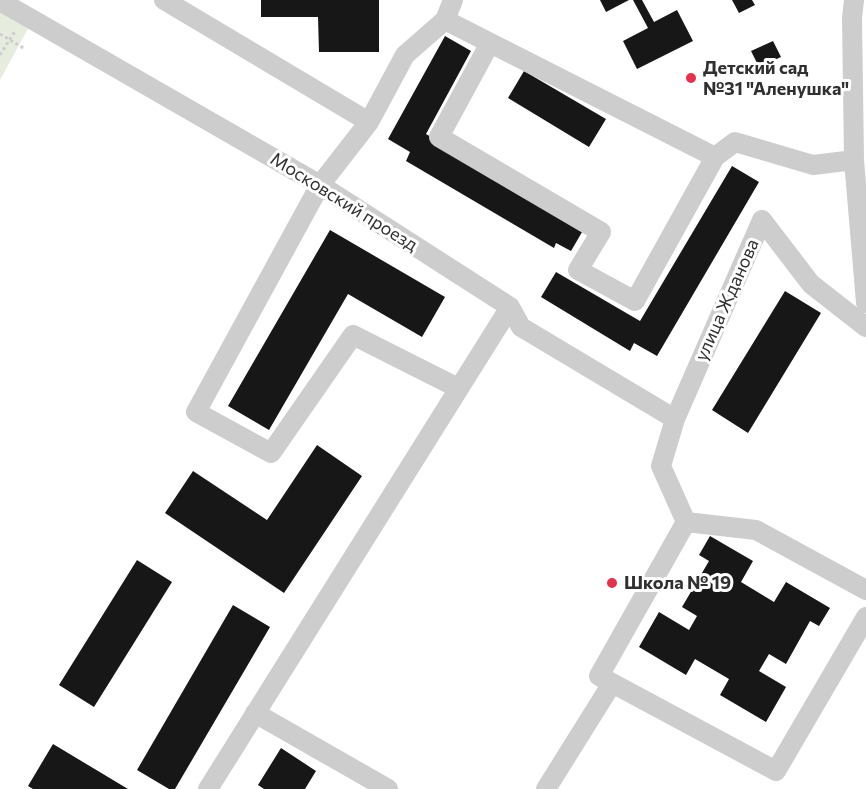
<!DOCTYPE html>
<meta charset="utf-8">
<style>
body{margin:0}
canvas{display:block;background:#fff}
</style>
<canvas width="866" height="789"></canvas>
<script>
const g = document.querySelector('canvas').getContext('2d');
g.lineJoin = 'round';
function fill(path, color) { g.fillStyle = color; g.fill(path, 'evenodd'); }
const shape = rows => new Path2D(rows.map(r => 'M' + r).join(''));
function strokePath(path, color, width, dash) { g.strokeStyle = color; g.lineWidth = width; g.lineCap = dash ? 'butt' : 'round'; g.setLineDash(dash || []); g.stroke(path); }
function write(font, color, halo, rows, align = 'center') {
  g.font = font + ' Commissioner,sans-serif'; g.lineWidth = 6; g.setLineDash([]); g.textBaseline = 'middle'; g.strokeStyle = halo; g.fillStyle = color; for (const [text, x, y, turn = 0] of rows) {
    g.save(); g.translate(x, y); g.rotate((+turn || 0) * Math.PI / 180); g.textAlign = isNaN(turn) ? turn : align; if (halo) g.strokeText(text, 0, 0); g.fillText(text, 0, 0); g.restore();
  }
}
fill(shape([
 [0,9,29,27,0,80]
]), '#e7edde');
fill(shape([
 [261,0,379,0,379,52,319,52,318,17,261,17],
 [600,0,629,0,606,12],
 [633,0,642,0,654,22,677,10,693,41,637,69,623,41,648,28],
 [732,0,752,0,755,5,739,13],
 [445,36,471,51,426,134,585,227,571,251,556,243,554,248,406,161,410,152,388,139],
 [773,41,781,57,759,67,751,51],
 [524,71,606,119,589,147,508,98],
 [732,166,759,182,657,356,634,343,630,351,541,297,556,272,640,321],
 [330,230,445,297,422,337,348,294,269,430,228,406],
 [785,291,821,313,748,433,712,410],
 [317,445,362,476,284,593,165,513,193,471,267,520],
 [710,536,753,561,741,582,774,602,786,582,830,608,819,626,810,621,786,664,769,654,759,671,786,687,766,722,720,695,729,679,695,659,686,675,639,647,659,612,689,630,697,616,682,607,709,561,699,555],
 [137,560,172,582,94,707,59,685],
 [233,605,270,627,175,789,169,789,137,770],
 [53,744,128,789,33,789,28,786],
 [281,748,316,771,305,789,264,789,258,785]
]), '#171717');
strokePath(shape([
 [0,34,25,49],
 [0,55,15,31]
]), '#cdcdcd', 3, [3, 3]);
strokePath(shape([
 [164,0,369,122],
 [453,0,445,20,405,55,369,122,320,185,196,412,271,453,353,335,458,388],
 [854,0,852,18,854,160,866,303],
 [0,1,320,185,510,307,521,327,675,419],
 [445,20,715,157],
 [490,43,439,137,601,232,578,270,635,301,715,157,735,142,813,165,854,160],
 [866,327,811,284,762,220,675,419,661,466,686,522,599,676,776,771,866,617],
 [686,522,756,530,866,590],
 [255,713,388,789],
 [208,789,510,307],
 [546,789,611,685]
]), '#cdcdcd', 20);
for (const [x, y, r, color] of [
 [691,78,6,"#e6324c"],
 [612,583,6,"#e6324c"]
]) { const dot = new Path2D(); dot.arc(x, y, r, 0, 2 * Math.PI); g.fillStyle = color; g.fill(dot); strokePath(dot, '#fff', 2); }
write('bold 18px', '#303030', '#fff', [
 ["Детский сад",703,68],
 ["№31 \"Аленушка\"",703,89],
 ["Школа № 19",624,583]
], 'left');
write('18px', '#303030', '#fff', [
 ["Московский проезд",344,202,32],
 ["улица Жданова",727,300,-66]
]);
</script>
